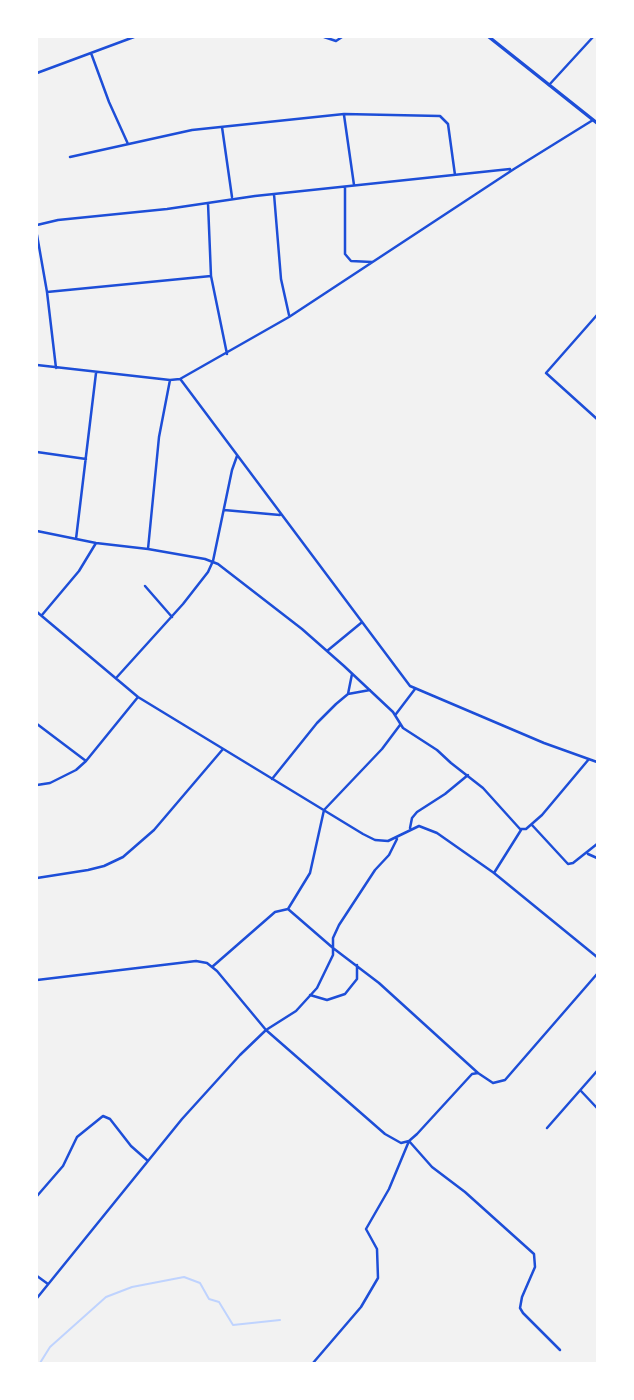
<!DOCTYPE html>
<style>
body{margin:0}
#map{position:relative;width:634px;height:1400px;overflow:hidden;background:#f2f2f2;font-family:"Golos Text",sans-serif}
canvas{display:block}
.frame{position:absolute;inset:0;border:38px solid #fff;pointer-events:none}
</style>
<div id="map">
<canvas width="634" height="1400"></canvas>
<div class="frame"></div>
</div>
<script>
const g = document.querySelector('canvas').getContext('2d');
g.lineJoin = 'round';
const shape = rows => new Path2D(rows.map(r => 'M' + r).join(''));
function strokePath(path, color, width, dash) { g.strokeStyle = color; g.lineWidth = width; g.lineCap = dash ? 'butt' : 'round'; g.setLineDash(dash || []); g.stroke(path); }
strokePath(shape([
 [40,1363,50,1347,106,1297,132,1287,184,1277,200,1283,209,1299,219,1302,233,1325,280,1320]
]), '#bfd3fe', 2);
strokePath(shape([
 [324,37,336,41,342,37],
 [91,53,109,102,128,144],
 [37,73,134,37],
 [549,85,593,37],
 [344,115,354,185],
 [222,127,232,197],
 [70,157,192,130,344,114,440,116,448,124,455,175],
 [345,187,345,254,351,261,372,262],
 [274,194,281,279,289,315],
 [208,203,211,276,227,354],
 [37,225,58,220,167,209,255,196,510,169],
 [37,235,47,292,56,368],
 [47,292,211,276],
 [597,315,546,373,597,419],
 [37,365,170,380,180,379,289,317,514,169,593,120],
 [181,380,410,686,544,743,597,762],
 [37,452,86,459],
 [224,510,280,515],
 [37,531,96,543,148,549,205,559,218,564,302,629,344,666,393,712,403,728,437,750,451,763,483,788,520,829,526,829,542,815,589,759],
 [76,539,96,373],
 [148,549,159,437,170,380],
 [145,586,172,617],
 [37,612,138,697,363,834,375,840,388,841,419,826,437,833,494,873,597,957],
 [42,615,79,571,96,543],
 [327,651,361,623],
 [117,677,183,604,208,572,213,561,232,470,237,456],
 [348,694,352,674],
 [396,714,415,689],
 [37,724,86,761],
 [272,779,317,723,336,704,348,694,370,690],
 [37,785,50,783,76,770,86,761,138,697],
 [532,825,568,864,573,863,597,844],
 [410,828,412,818,417,812,445,794,468,775],
 [588,854,597,858],
 [494,873,521,830],
 [37,878,88,870,104,866,123,857,154,830,223,749],
 [288,909,310,873,324,810,382,749,400,725],
 [212,967,275,912,288,909,333,948,379,983,478,1073],
 [37,980,196,961,207,963,217,971,266,1030,385,1134,401,1143,409,1141,417,1134,472,1074,478,1073,493,1083,505,1080,597,974],
 [310,995,327,1000,345,994,357,979,357,965],
 [581,1091,597,1108],
 [547,1128,597,1071],
 [37,1196,63,1166,77,1137,103,1116,110,1119,131,1146,148,1161],
 [37,1276,48,1284],
 [37,1298,182,1119,240,1055,266,1030,296,1011,317,988,333,955,333,938,339,925,375,870,389,855,397,839],
 [313,1363,361,1307,378,1278,377,1249,366,1229,389,1189,409,1141,432,1167,465,1192,534,1254,535,1267,522,1297,520,1308,523,1313,560,1350]
]), '#1d4ed8', 2.5);
strokePath(shape([
 [489,37,597,123]
]), '#1d4ed8', 3.5);
</script>
